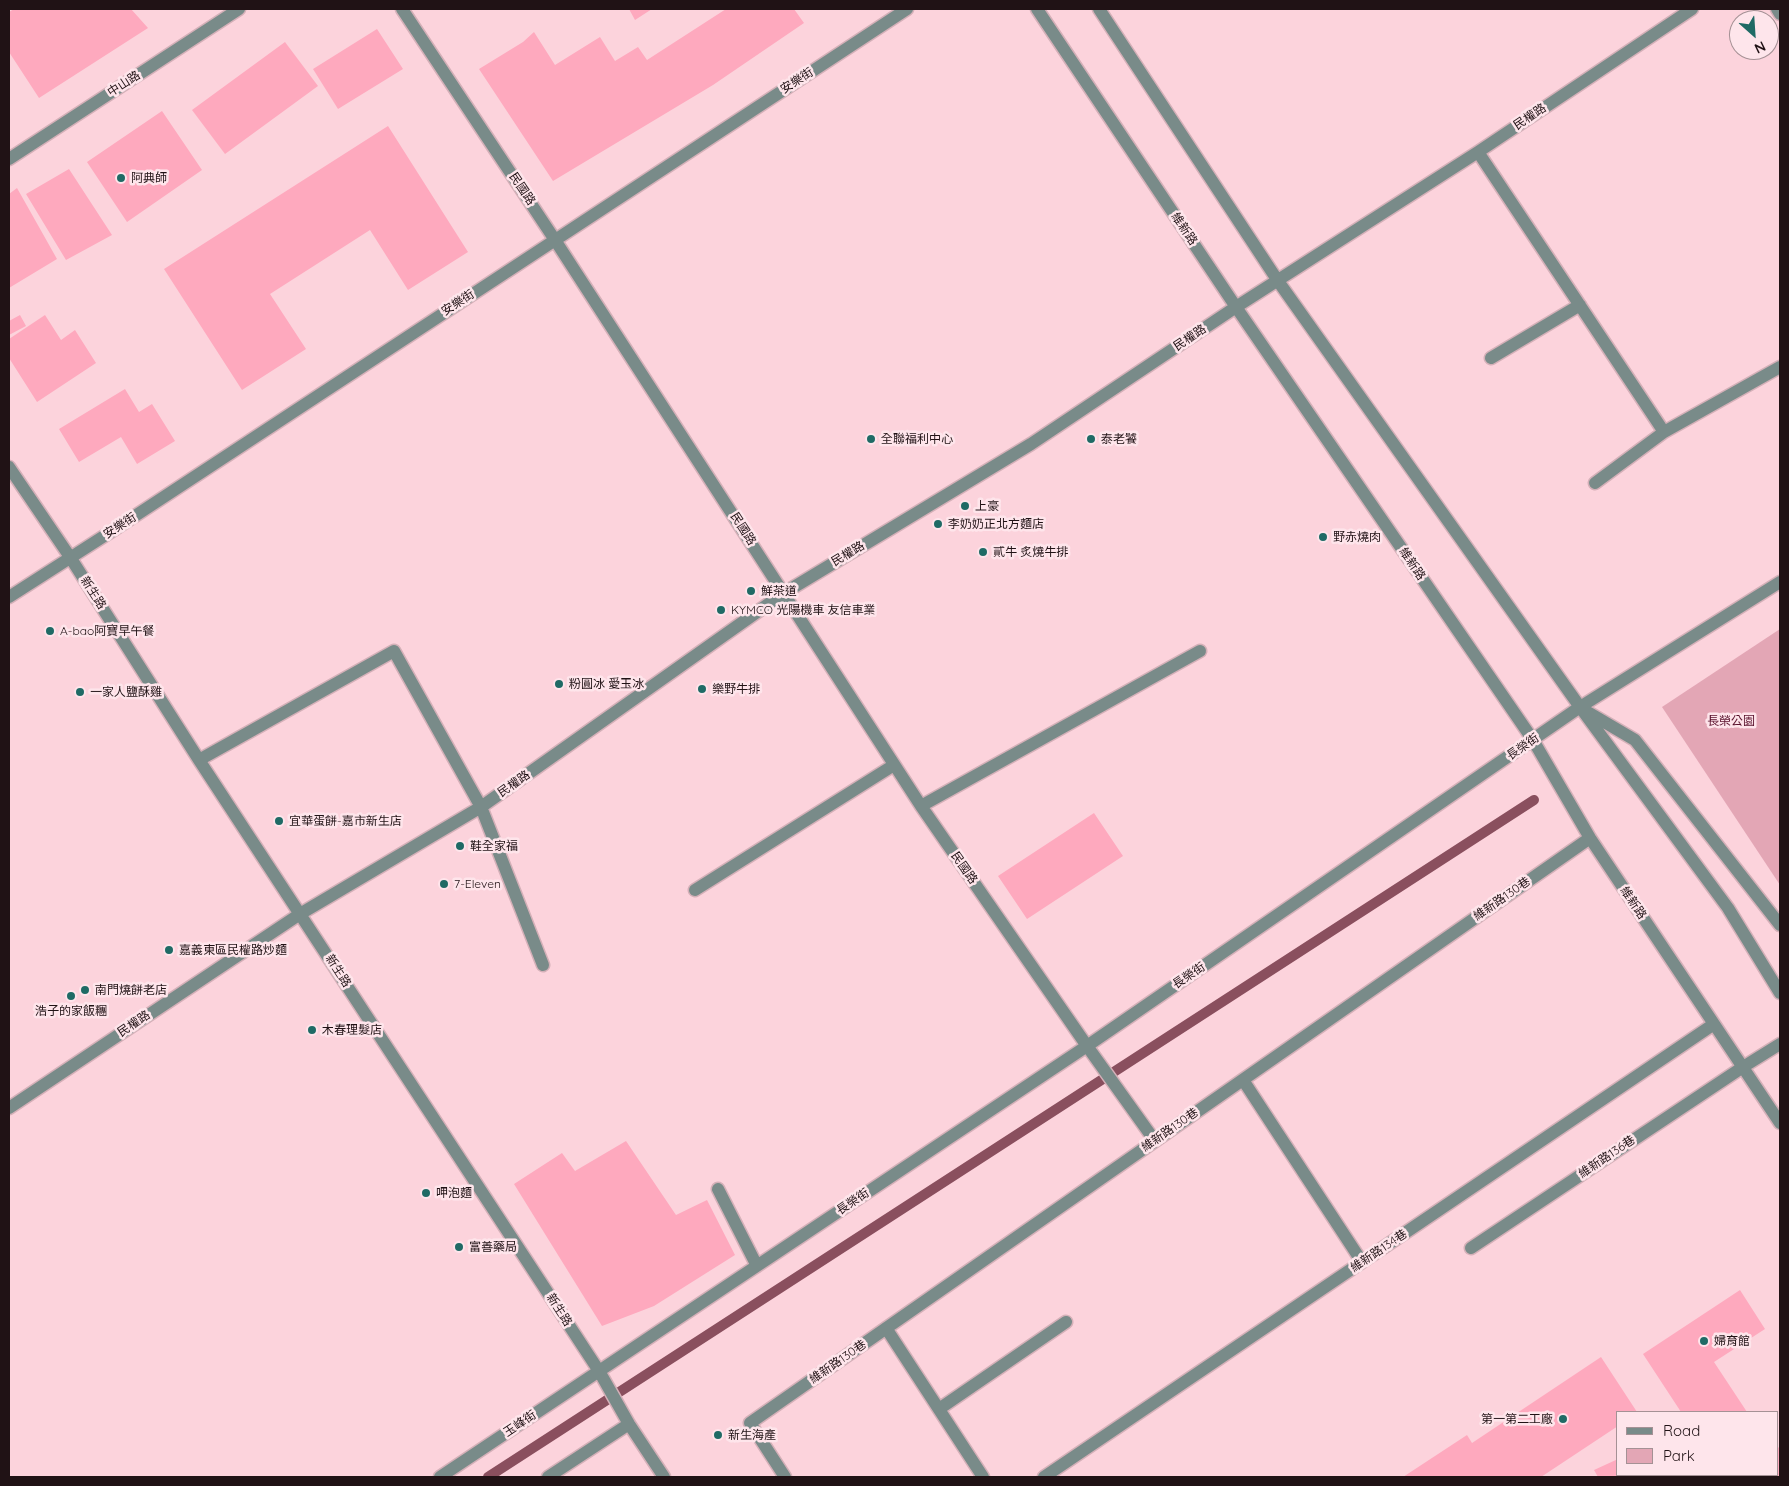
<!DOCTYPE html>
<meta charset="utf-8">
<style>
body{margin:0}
#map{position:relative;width:1789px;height:1486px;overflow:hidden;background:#fcd3dc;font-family:Quicksand,sans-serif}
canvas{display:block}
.frame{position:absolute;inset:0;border:10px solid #201215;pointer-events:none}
.legend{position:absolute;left:1616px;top:1411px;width:162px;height:65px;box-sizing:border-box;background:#fee5eb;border:1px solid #a59195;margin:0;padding:6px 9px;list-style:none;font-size:15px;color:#201215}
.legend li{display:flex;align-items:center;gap:10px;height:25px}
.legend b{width:25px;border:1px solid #a59195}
.north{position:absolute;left:1729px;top:10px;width:50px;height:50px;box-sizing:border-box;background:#fee5eb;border:1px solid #a59195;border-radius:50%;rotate:154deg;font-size:14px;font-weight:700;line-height:20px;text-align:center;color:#201215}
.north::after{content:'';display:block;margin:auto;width:18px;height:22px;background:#1f6a65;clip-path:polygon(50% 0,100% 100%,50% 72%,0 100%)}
</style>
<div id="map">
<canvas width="1789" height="1486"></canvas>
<div class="frame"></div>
<ul class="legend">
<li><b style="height:6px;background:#798b89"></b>Road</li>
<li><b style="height:14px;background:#e3a6b5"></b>Park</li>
</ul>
<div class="north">N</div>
</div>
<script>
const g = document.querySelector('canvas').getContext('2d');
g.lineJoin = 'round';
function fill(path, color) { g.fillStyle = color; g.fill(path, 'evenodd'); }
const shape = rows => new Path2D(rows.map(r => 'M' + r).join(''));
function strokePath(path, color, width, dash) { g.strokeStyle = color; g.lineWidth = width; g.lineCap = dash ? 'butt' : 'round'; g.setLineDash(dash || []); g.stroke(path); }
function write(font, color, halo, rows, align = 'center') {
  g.font = font + ' Quicksand,"Noto Sans TC",sans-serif'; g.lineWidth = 5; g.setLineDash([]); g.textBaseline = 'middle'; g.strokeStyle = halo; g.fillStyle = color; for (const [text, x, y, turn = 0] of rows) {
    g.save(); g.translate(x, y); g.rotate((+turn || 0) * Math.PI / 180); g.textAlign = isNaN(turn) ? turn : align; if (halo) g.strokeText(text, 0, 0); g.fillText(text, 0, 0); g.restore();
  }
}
fill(shape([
 [1780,629,1780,885,1662,707]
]), '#e3a6b5');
strokePath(shape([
 [488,1477,1534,800]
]), '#8a4f5e', 10);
fill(shape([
 [14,9,131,9,148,28,39,98,9,52,9,12],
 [629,9,652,9,635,20],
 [726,9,794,9,804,23,713,85,553,181,479,69,523,42,534,32,555,65,600,37,615,61,638,47,647,60],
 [377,29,403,69,338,109,313,69],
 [285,42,318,86,225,154,192,110],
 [162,111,202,170,127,222,87,162],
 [388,126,468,252,408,290,370,230,270,294,306,349,242,390,164,269],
 [69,169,112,235,66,260,26,194],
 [17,188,57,259,9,288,9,194],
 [20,315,26,326,9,335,9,321],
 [45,315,61,340,75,330,96,363,37,402,9,358,9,339],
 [125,389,139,412,152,404,175,441,137,464,121,437,79,462,59,429],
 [1094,813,1123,856,1027,919,998,876],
 [626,1141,676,1215,707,1200,735,1255,654,1306,602,1326,514,1184,562,1153,575,1171],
 [1740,1290,1765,1329,1714,1362,1747,1412,1681,1412,1643,1354],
 [1601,1357,1637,1412,1618,1412,1618,1426,1541,1477,1403,1477,1467,1435,1472,1443],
 [1780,1446,1780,1477,1724,1477,1722,1475,1778,1475,1778,1448],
 [1618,1459,1618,1475,1663,1475,1664,1477,1598,1477,1594,1470]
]), '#fea9be');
const minor = shape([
 [402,9,555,240,921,806,1087,1046,1155,1141],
 [1037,9,1236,307,1533,740,1590,838,1780,1123],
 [1099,9,1278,281,1580,707,1728,908,1780,993],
 [1777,9,1780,14],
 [1478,152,1664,432],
 [9,159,239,9],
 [1491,358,1580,305],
 [9,467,70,557,199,760,599,1371,629,1424,664,1477],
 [1595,483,1664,432,1780,367],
 [9,597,112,531,907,9],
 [1584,710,1635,740,1780,925],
 [199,760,394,651,481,807,543,965],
 [921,806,1200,651],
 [695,890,894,765],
 [1243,1080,1362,1262],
 [9,1108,300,914,481,807,784,593,1031,444,1236,307,1478,152,1692,9],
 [718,1189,757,1266],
 [1471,1248,1743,1067,1780,1044],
 [886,1328,983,1477],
 [939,1409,1066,1322],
 [440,1477,1087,1046,1580,707,1780,582],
 [548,1477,629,1424],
 [785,1477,750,1423,1590,838],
 [1044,1477,1714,1024]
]);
strokePath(minor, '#d4b0b8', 15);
strokePath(minor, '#798b89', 12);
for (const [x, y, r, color] of [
 [121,178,5,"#1f6a65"],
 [871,439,5,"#1f6a65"],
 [1091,439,5,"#1f6a65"],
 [965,506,5,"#1f6a65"],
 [938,524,5,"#1f6a65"],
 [1323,537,5,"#1f6a65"],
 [983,552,5,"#1f6a65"],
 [751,591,5,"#1f6a65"],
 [721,610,5,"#1f6a65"],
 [50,631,5,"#1f6a65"],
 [559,684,5,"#1f6a65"],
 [702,689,5,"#1f6a65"],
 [80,692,5,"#1f6a65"],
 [279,821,5,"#1f6a65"],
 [460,846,5,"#1f6a65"],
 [444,884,5,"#1f6a65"],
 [169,950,5,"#1f6a65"],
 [85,990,5,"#1f6a65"],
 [71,996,5,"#1f6a65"],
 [312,1030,5,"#1f6a65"],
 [426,1193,5,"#1f6a65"],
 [459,1247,5,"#1f6a65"],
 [1704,1341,5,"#1f6a65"],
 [1563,1419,5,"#1f6a65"],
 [718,1435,5,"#1f6a65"]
]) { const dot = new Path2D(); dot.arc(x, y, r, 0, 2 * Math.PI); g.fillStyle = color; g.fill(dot); strokePath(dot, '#fee5eb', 2); }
write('12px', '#201215', '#fee5eb', [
 ["安樂街",797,81,-33],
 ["中山路",124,84,-33],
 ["民權路",1530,117,-34],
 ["民國路",522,189,56],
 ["維新路",1184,229,56],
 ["安樂街",458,303,-33],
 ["民權路",1190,338,-34],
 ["安樂街",120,526,-33],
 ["民國路",743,529,57],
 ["民權路",848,554,-31],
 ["維新路",1412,564,56],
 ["新生路",93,593,57],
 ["長榮街",1523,747,-35],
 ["民權路",514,784,-35],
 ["民國路",964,868,55],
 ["維新路130巷",1502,899,-35],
 ["維新路",1633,903,56],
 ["新生路",338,971,57],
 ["長榮街",1189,976,-34],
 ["民權路",134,1024,-34],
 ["維新路130巷",1170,1130,-35],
 ["維新路136巷",1607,1157,-34],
 ["長榮街",853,1202,-34],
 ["維新路134巷",1379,1251,-34],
 ["新生路",559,1310,57],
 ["維新路130巷",838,1362,-35],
 ["玉峰街",520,1424,-34]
]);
write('12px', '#201215', '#fee5eb', [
 ["阿典師",131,178],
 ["全聯福利中心",881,439],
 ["泰老饕",1101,439],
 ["上豪",975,506],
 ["李奶奶正北方麵店",948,524],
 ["野赤燒肉",1333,537],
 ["貳牛 炙燒牛排",993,552],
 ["鮮茶道",761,591],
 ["KYMCO 光陽機車 友信車業",731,610],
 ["A-bao阿寶早午餐",60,631],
 ["粉圓冰 愛玉冰",569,684],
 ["樂野牛排",712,689],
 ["一家人鹽酥雞",90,692],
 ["宜華蛋餅-嘉市新生店",289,821],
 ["鞋全家福",470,846],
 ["7-Eleven",454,884],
 ["嘉義東區民權路炒麵",179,950],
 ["南門燒餅老店",95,990],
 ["浩子的家飯糰",71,1011,"center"],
 ["木春理髮店",322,1030],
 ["呷泡麵",436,1193],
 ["富善藥局",469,1247],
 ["婦育館",1714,1341],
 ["第一第二工廠",1553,1419,"right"],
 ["新生海產",728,1435]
], 'left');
write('12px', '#59112c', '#fee5eb', [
 ["長榮公園",1731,721]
]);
</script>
